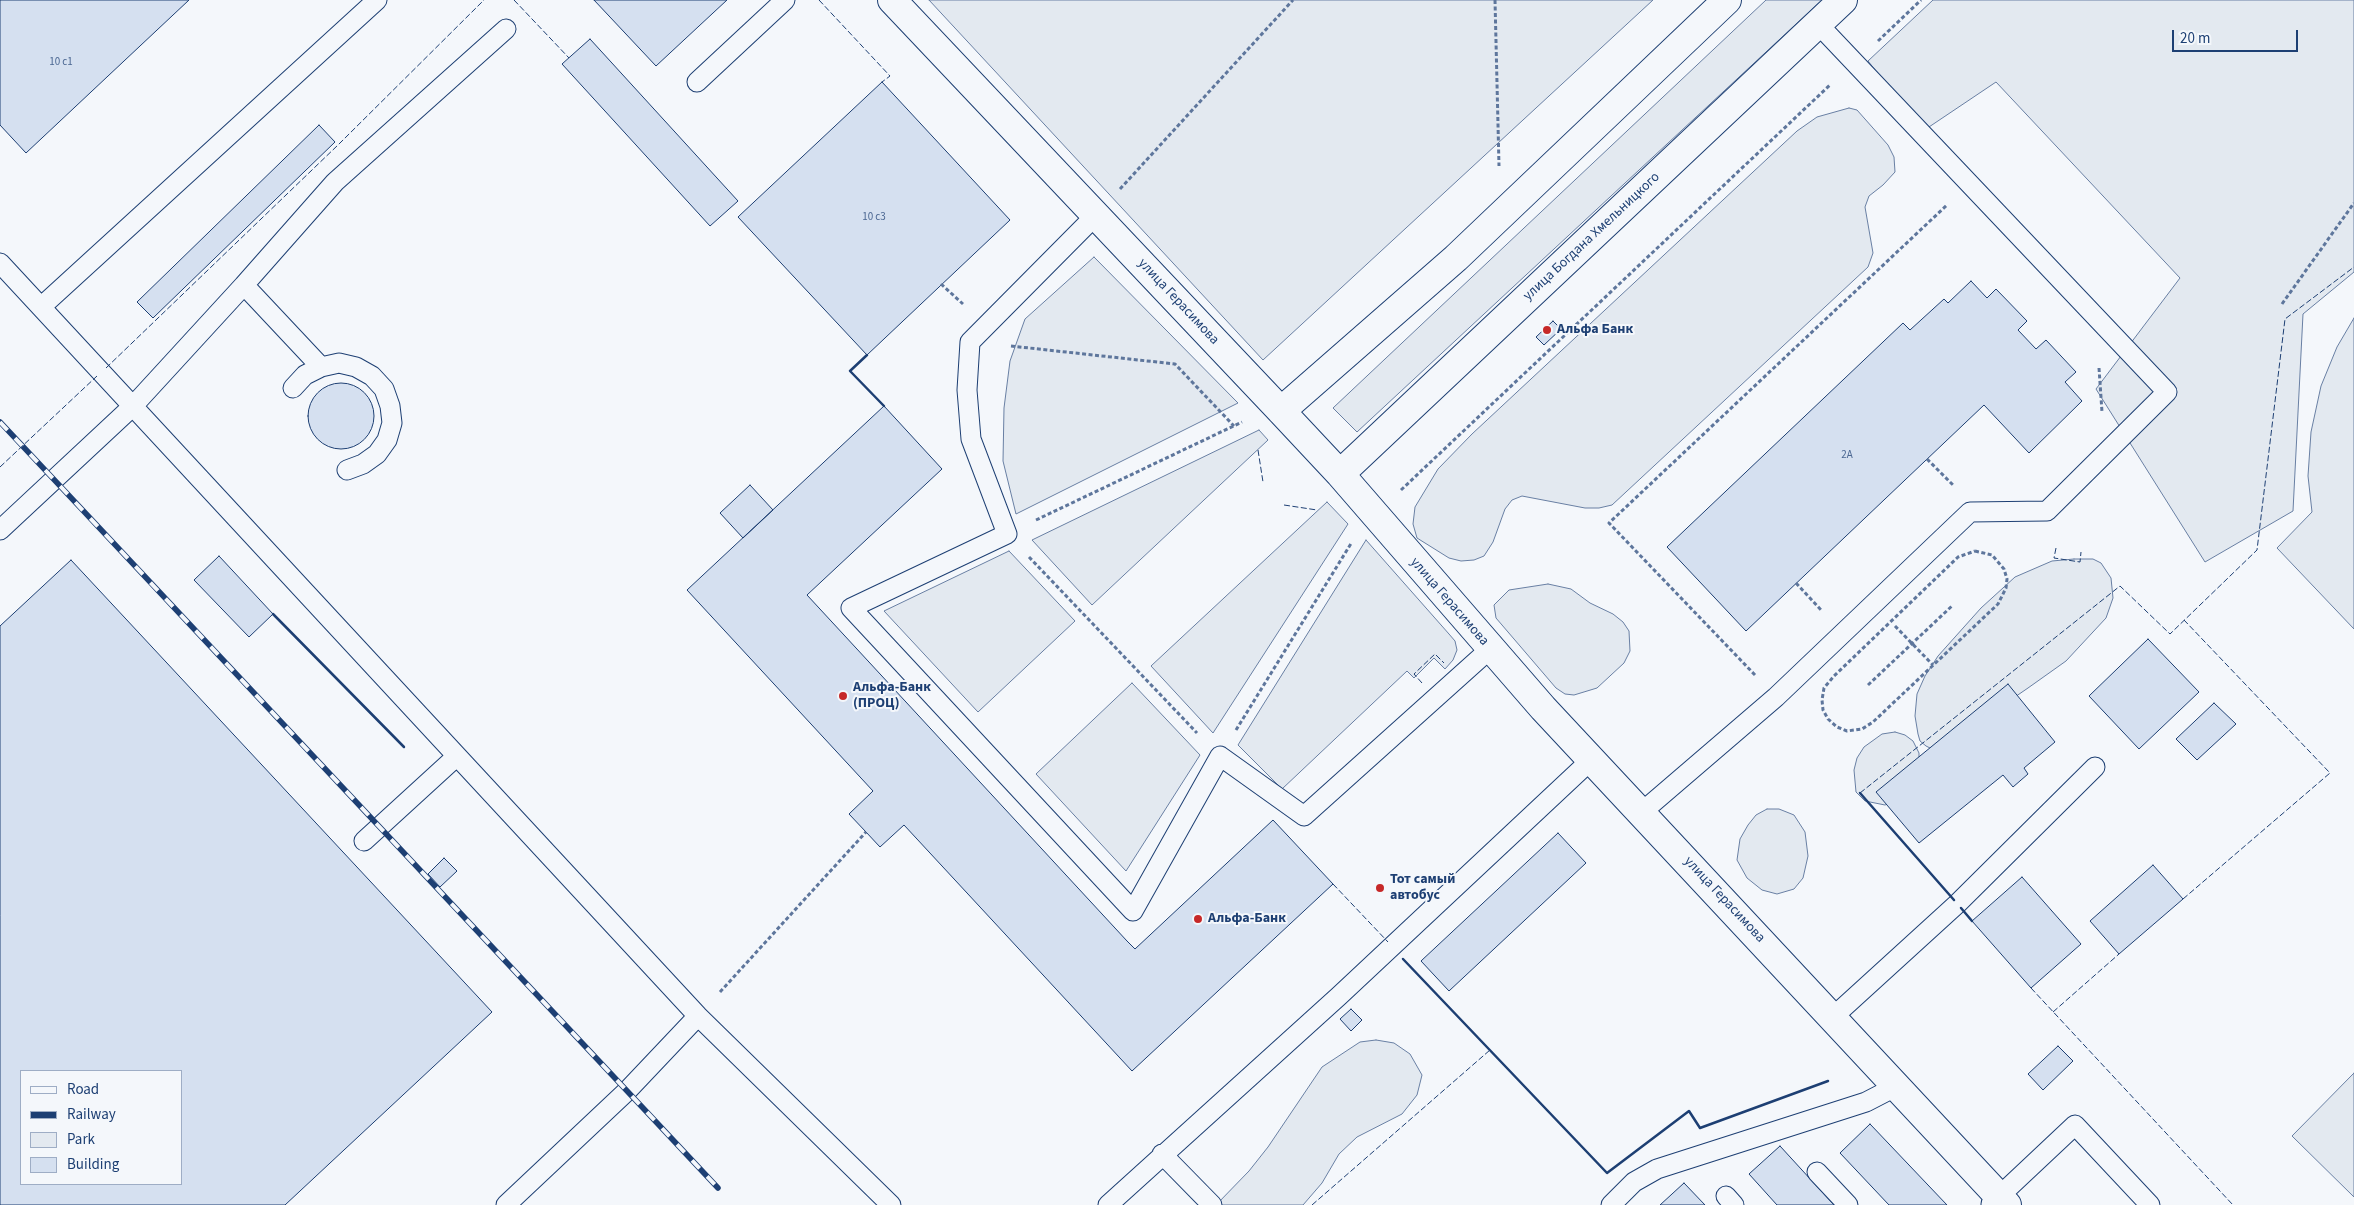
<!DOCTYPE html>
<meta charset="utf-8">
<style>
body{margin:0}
#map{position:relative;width:2354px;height:1205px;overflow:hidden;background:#f4f7fb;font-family:"Source Sans 3",sans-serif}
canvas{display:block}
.legend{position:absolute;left:20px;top:1070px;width:162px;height:115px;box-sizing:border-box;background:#f4f7fb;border:1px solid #9eadc5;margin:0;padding:6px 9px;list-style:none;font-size:15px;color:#1d3f73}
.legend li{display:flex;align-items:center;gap:10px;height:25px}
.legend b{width:25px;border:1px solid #9eadc5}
.scale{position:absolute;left:2172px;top:30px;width:126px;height:22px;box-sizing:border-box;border:2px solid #1d3f73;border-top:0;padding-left:6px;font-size:15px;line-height:18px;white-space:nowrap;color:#1d3f73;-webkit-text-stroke:4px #f4f7fb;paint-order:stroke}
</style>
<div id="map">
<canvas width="2354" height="1205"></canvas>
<ul class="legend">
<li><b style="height:6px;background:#f4f7fb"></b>Road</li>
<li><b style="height:6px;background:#1d3f73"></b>Railway</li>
<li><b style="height:14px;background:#e3e9f0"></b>Park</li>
<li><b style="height:14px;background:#d5e0f0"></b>Building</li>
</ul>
<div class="scale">20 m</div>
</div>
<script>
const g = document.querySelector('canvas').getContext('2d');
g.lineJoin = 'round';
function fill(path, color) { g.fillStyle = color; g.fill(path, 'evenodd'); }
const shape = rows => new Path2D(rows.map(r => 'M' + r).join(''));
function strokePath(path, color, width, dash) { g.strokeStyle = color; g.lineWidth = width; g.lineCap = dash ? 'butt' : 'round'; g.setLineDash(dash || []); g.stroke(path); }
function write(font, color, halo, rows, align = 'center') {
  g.font = font + ' "Source Sans 3",sans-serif'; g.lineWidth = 4; g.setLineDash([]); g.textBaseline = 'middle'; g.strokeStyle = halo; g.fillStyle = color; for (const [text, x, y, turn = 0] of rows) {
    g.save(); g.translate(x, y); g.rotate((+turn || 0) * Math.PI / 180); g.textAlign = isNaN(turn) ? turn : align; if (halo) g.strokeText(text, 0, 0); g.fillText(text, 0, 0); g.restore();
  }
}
const green = shape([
 [929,0,1653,0,1263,360,929,0],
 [1766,0,1822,0,1357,432,1333,408,1766,0],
 [1933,0,2354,0,2354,272,2303,314,2293,511,2205,562,2096,389,2180,278,1996,82,1923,131,1868,61,1933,0],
 [1849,108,1857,110,1888,145,1894,157,1895,172,1883,185,1869,196,1865,207,1873,253,1868,267,1612,505,1599,508,1585,508,1522,496,1512,500,1505,509,1493,542,1484,556,1474,560,1461,561,1449,558,1417,538,1413,524,1415,507,1438,469,1472,434,1797,131,1817,117,1849,108],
 [1094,257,1238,403,1016,514,1003,461,1004,408,1010,361,1025,319,1094,257],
 [2354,318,2354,629,2277,548,2312,512,2308,476,2311,432,2321,386,2337,347,2354,318],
 [1259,430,1268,440,1092,605,1032,540,1259,430],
 [1327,502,1348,524,1213,733,1151,666,1327,502],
 [1366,540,1449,634,1455,641,1457,650,1453,660,1445,669,1434,658,1414,678,1407,671,1282,789,1238,745,1366,540],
 [1009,551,1075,621,978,712,884,611,1009,551],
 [2074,559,2093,559,2101,563,2111,578,2113,598,2106,618,2066,661,2028,688,1936,751,1926,746,1920,741,1918,734,1915,716,1917,694,1925,676,1938,656,1981,608,2015,577,2052,561,2074,559],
 [1548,584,1571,589,1590,603,1613,614,1623,622,1629,631,1630,651,1624,663,1597,688,1574,695,1565,694,1556,688,1496,618,1494,605,1509,590,1548,584],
 [1132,683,1200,755,1126,871,1036,774,1132,683],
 [1895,732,1905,735,1913,741,1919,753,1919,764,1897,801,1885,805,1865,801,1856,792,1854,770,1857,758,1864,747,1882,734,1895,732],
 [1767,809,1779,809,1794,815,1805,832,1808,856,1803,878,1794,889,1777,894,1762,890,1747,878,1737,860,1740,839,1748,825,1756,815,1767,809],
 [1376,1040,1394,1043,1410,1054,1422,1075,1417,1095,1402,1114,1357,1137,1339,1154,1322,1183,1303,1205,1216,1205,1249,1171,1268,1147,1322,1067,1360,1042,1376,1040],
 [2354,1073,2354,1197,2292,1136,2354,1073]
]);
fill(green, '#e3e9f0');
strokePath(green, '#687fa3', 1);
const building = shape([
 [0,0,189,0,26,153,0,125,0,0],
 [594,0,727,0,656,66,594,0],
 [590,39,738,201,710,226,562,64,590,39],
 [882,82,1010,220,867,355,738,217,882,82],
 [319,125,335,142,153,318,137,302,319,125],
 [1971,281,1987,298,1996,289,2027,321,2018,330,2036,349,2046,340,2076,372,2065,382,2082,401,2029,453,1984,405,1746,631,1667,547,1903,323,1910,330,1944,299,1948,303,1971,281],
 [1553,321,1561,329,1544,345,1536,337,1553,321],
 '308 416a33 33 0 1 1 66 0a33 33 0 1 1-66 0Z',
 [884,406,942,469,807,595,1127,941,1135,949,1273,820,1333,884,1132,1071,904,825,880,847,866,832,849,814,873,791,687,590,884,406],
 [750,485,773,510,743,538,720,513,750,485],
 [219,556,273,614,249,637,194,580,219,556],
 [71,560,492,1012,285,1205,0,1205,0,626,71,560],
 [21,1071,181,1071,181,1184,21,1184,21,1071],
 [2148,639,2199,692,2139,749,2089,696,2148,639],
 [2008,684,2055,742,2024,768,2028,774,2013,787,2003,775,1919,843,1876,792,2008,684],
 [2214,703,2236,724,2197,760,2176,739,2214,703],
 [1558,833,1586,863,1449,991,1421,961,1558,833],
 [444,858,457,871,440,887,428,874,444,858],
 [2153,865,2183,899,2119,954,2090,921,2153,865],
 [2022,877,2081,944,2031,988,1972,921,2022,877],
 [1351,1009,1362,1020,1351,1031,1340,1019,1351,1009],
 [2058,1046,2073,1061,2043,1090,2028,1074,2058,1046],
 [1870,1124,1947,1205,1889,1205,1840,1153,1870,1124],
 [1780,1146,1834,1205,1777,1205,1749,1174,1780,1146],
 [1684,1183,1705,1205,1660,1205,1684,1183]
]);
fill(building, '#d5e0f0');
strokePath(building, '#1d3f73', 1);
const lane = shape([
 [697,82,785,0],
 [1096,215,970,342,967,390,971,439,1007,534,851,608,1133,911,1220,756,1304,816,1490,649],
 [0,263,698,1016,891,1205],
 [244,285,335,182,506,29],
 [41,307,377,0],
 [293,388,305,375,321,367,339,363,356,367,372,376,384,389,390,406,392,423,387,440,377,454,363,464,347,470],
 [0,530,133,406,244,285,321,367],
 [1642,812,1776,697,1970,512,2047,511,2167,392,1818,24],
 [364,841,457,756],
 [1833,1017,1957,904,2095,767],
 [1162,1154,1212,1205],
 [1817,1172,1848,1205],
 [1726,1196,1734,1205],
 [1991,1204,2075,1125,2150,1205],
 [506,1205,627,1091,698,1016],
 [1108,1205,1339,996,1591,760],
 [1611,1205,1634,1182,1657,1169,1866,1102,1897,1086]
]);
const street = shape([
 [892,0,1281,411,1340,474,1543,708,2007,1205],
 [1281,411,1456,258,1727,0],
 [1340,474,1843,0]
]);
strokePath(lane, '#1d3f73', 21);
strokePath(street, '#1d3f73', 30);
strokePath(shape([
 [1495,0,1499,166],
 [1878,41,1921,0],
 [1120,189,1293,0],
 [941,284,963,304],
 [2282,304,2354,203],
 [1011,346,1175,364,1234,426],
 [2099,368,2102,412],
 [1927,459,1953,485],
 [1401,490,1831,84],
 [1036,520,1242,422],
 [1975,551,1992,555,2004,569,2007,579,2006,588,1998,604,1873,722,1862,729,1847,731,1837,727,1828,719,1823,710,1822,700,1824,688,1834,676,1958,557,1975,551],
 [1029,557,1197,733],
 [1796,583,1821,610],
 [1895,626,1933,665],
 [1755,675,1609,523,1947,205],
 [1868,685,1953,605],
 [1236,730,1352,542],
 [720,992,866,832]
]), '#5e769c', 3, [4, 2.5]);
strokePath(lane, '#f4f7fb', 19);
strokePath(street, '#f4f7fb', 28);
const rail = shape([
 [0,422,718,1188]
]);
strokePath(rail, '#1d3f73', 5.5);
strokePath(rail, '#f4f7fb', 4, [11]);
strokePath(shape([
 [514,0,569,58],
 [819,0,890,76,882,82],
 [106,368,338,145,484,0],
 [1258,450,1263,482],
 [0,467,97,376],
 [1284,505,1317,510],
 [2056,548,2054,558,2080,562,2081,552],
 [1422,683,1414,674,1435,654,1444,663],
 [1860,793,2120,586,2170,634,2257,550,2285,319,2354,267],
 [1333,884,1388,942],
 [2183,899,2330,773,2184,620],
 [2031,988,2233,1205],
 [2053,1012,2119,954],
 [1312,1205,1490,1050]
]), '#1d3f73', 1, [6, 2.5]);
strokePath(shape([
 [867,355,850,371,884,406],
 [273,614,404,747],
 [1860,793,1954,900],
 [1961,908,1972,921],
 [1403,959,1607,1173,1689,1111,1700,1128,1828,1081]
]), '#1d3f73', 2.5);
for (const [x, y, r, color] of [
 [1547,330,5,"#c62828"],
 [843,696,5,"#c62828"],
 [1380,888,5,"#c62828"],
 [1198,919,5,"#c62828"]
]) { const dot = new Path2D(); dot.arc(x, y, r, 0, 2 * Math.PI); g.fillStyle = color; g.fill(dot); strokePath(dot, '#f4f7fb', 2); }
write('11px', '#4b6792', null, [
 ["10 с1",61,63],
 ["10 с3",874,218],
 ["2А",1847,456]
]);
write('14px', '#1d3f73', '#f4f7fb', [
 ["улица Богдана Хмельницкого",1592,237,-43],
 ["улица Герасимова",1178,302,47],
 ["улица Герасимова",1449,602,49],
 ["улица Герасимова",1724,900,47]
]);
write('bold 14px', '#1d3f73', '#f4f7fb', [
 ["Альфа Банк",1557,330],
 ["Альфа-Банк",853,688],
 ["(ПРОЦ)",853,704],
 ["Тот самый",1390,880],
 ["автобус",1390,896],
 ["Альфа-Банк",1208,919]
], 'left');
</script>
